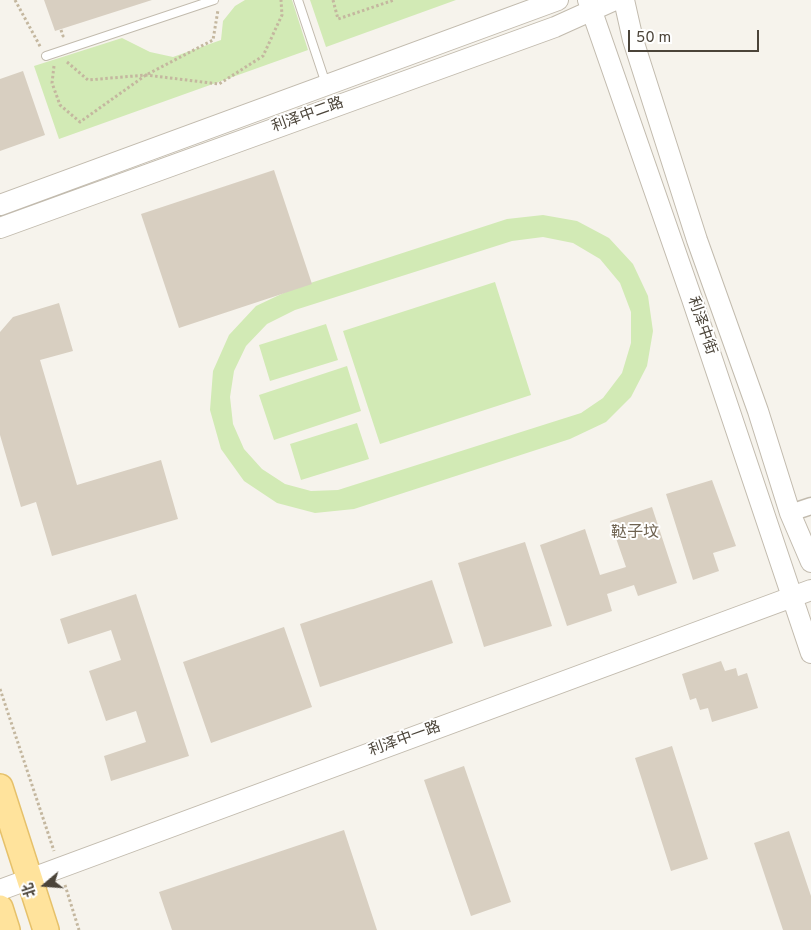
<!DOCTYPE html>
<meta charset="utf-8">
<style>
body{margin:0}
#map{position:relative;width:811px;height:930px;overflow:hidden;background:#f6f3ec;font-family:Overpass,"Noto Sans SC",sans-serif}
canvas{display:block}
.north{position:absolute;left:20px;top:860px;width:50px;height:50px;-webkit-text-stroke:4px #fff;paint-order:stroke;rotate:252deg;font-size:14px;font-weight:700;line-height:20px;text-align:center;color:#4b4439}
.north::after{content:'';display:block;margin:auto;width:18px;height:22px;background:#4b4439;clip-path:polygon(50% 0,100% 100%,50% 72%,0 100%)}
.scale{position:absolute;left:628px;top:30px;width:131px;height:22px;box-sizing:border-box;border:2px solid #4b4439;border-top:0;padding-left:6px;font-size:15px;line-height:18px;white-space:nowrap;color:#4b4439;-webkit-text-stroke:4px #fff;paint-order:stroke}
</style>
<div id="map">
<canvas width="811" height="930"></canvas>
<div class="north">北</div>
<div class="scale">50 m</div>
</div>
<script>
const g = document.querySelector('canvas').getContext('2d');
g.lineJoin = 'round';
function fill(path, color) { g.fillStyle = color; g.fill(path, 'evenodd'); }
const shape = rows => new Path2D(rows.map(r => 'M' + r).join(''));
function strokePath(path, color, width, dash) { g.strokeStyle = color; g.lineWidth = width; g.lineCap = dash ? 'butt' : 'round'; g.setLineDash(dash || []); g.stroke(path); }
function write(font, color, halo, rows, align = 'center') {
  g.font = font + ' Overpass,"Noto Sans SC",sans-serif'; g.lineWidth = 4; g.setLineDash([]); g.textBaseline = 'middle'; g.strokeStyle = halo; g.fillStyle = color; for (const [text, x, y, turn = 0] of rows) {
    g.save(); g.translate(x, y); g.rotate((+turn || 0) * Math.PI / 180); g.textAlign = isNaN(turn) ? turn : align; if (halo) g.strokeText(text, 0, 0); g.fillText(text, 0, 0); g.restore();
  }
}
fill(shape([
 [245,0,292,0,308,50,59,139,34,66,122,38,150,52,173,57,221,40,223,21,235,6],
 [310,0,456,0,326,47],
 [543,215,577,221,609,238,633,264,648,296,653,331,647,366,631,397,606,422,570,439,354,509,315,513,277,503,244,481,221,449,210,410,213,371,229,335,256,306,292,289,507,219],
 [543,237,573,243,600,259,620,283,631,312,631,343,622,373,603,398,581,413,338,490,311,491,285,484,262,469,244,449,233,424,230,397,234,371,246,346,267,324,295,310,512,241],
 [495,282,531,395,380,444,343,331],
 [326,324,338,360,270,381,259,345],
 [347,366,361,411,274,440,259,395],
 [357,423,369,459,301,480,290,444]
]), '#d2eab5');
fill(shape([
 [44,0,152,0,55,31],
 [23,71,45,135,0,151,0,79],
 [274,170,312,284,179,328,141,214],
 [59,303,73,351,40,360,77,485,161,460,178,519,52,556,36,502,21,507,0,435,0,332,13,317],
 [712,480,736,546,713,553,719,571,693,580,666,494],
 [652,507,677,583,638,596,634,585,607,594,612,611,567,626,540,545,585,529,600,575,626,567,610,521],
 [525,542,552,626,484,647,458,563],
 [432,580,453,643,320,687,300,624],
 [136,594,189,756,111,781,104,756,146,742,136,711,106,721,89,671,121,660,111,630,68,644,60,619],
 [284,627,312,707,211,743,183,662],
 [721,661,725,671,736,668,738,676,747,673,758,708,712,722,708,708,700,710,696,698,690,700,682,674],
 [672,746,708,859,671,871,635,758],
 [464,766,511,902,471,916,424,780],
 [344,830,377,930,172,930,159,892],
 [789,831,811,896,811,930,783,930,754,843]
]), '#d8cfc1');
const service = shape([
 [298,0,326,84],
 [46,56,214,0]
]);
const minor = shape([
 [790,513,811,506]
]);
const tertiary = shape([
 [588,0,692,299,811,653],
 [624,0,633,40,697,240,758,411,790,513,811,562],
 [0,205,558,0],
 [0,228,555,27,615,0],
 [0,890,811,590]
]);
const primary = shape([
 [0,787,46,930],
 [0,908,7,930]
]);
strokePath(service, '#c2bbae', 10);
strokePath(minor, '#c2bbae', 19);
strokePath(tertiary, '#c2bbae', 22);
strokePath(primary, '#e6c16a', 28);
strokePath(shape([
 [15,0,41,48],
 [333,0,338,19,394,0],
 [61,30,63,36,61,37],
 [67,62,88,80,146,75,219,84,263,56,282,15,281,0],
 [54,66,52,83,60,105,80,122,146,75,213,40,218,10],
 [0,689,54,851],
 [65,885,79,930]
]), '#c4b79f', 3, [2.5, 2.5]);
strokePath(service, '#fff', 8);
strokePath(minor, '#fff', 16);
strokePath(tertiary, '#fff', 20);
strokePath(primary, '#ffe39c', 25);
write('15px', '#4b4439', '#fff', [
 ["利泽中二路",308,116,-20],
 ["利泽中街",701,326,71],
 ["利泽中一路",405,740,-20]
]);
write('16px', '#6e6250', '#fff', [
 ["鞑子坟",635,534]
]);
</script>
